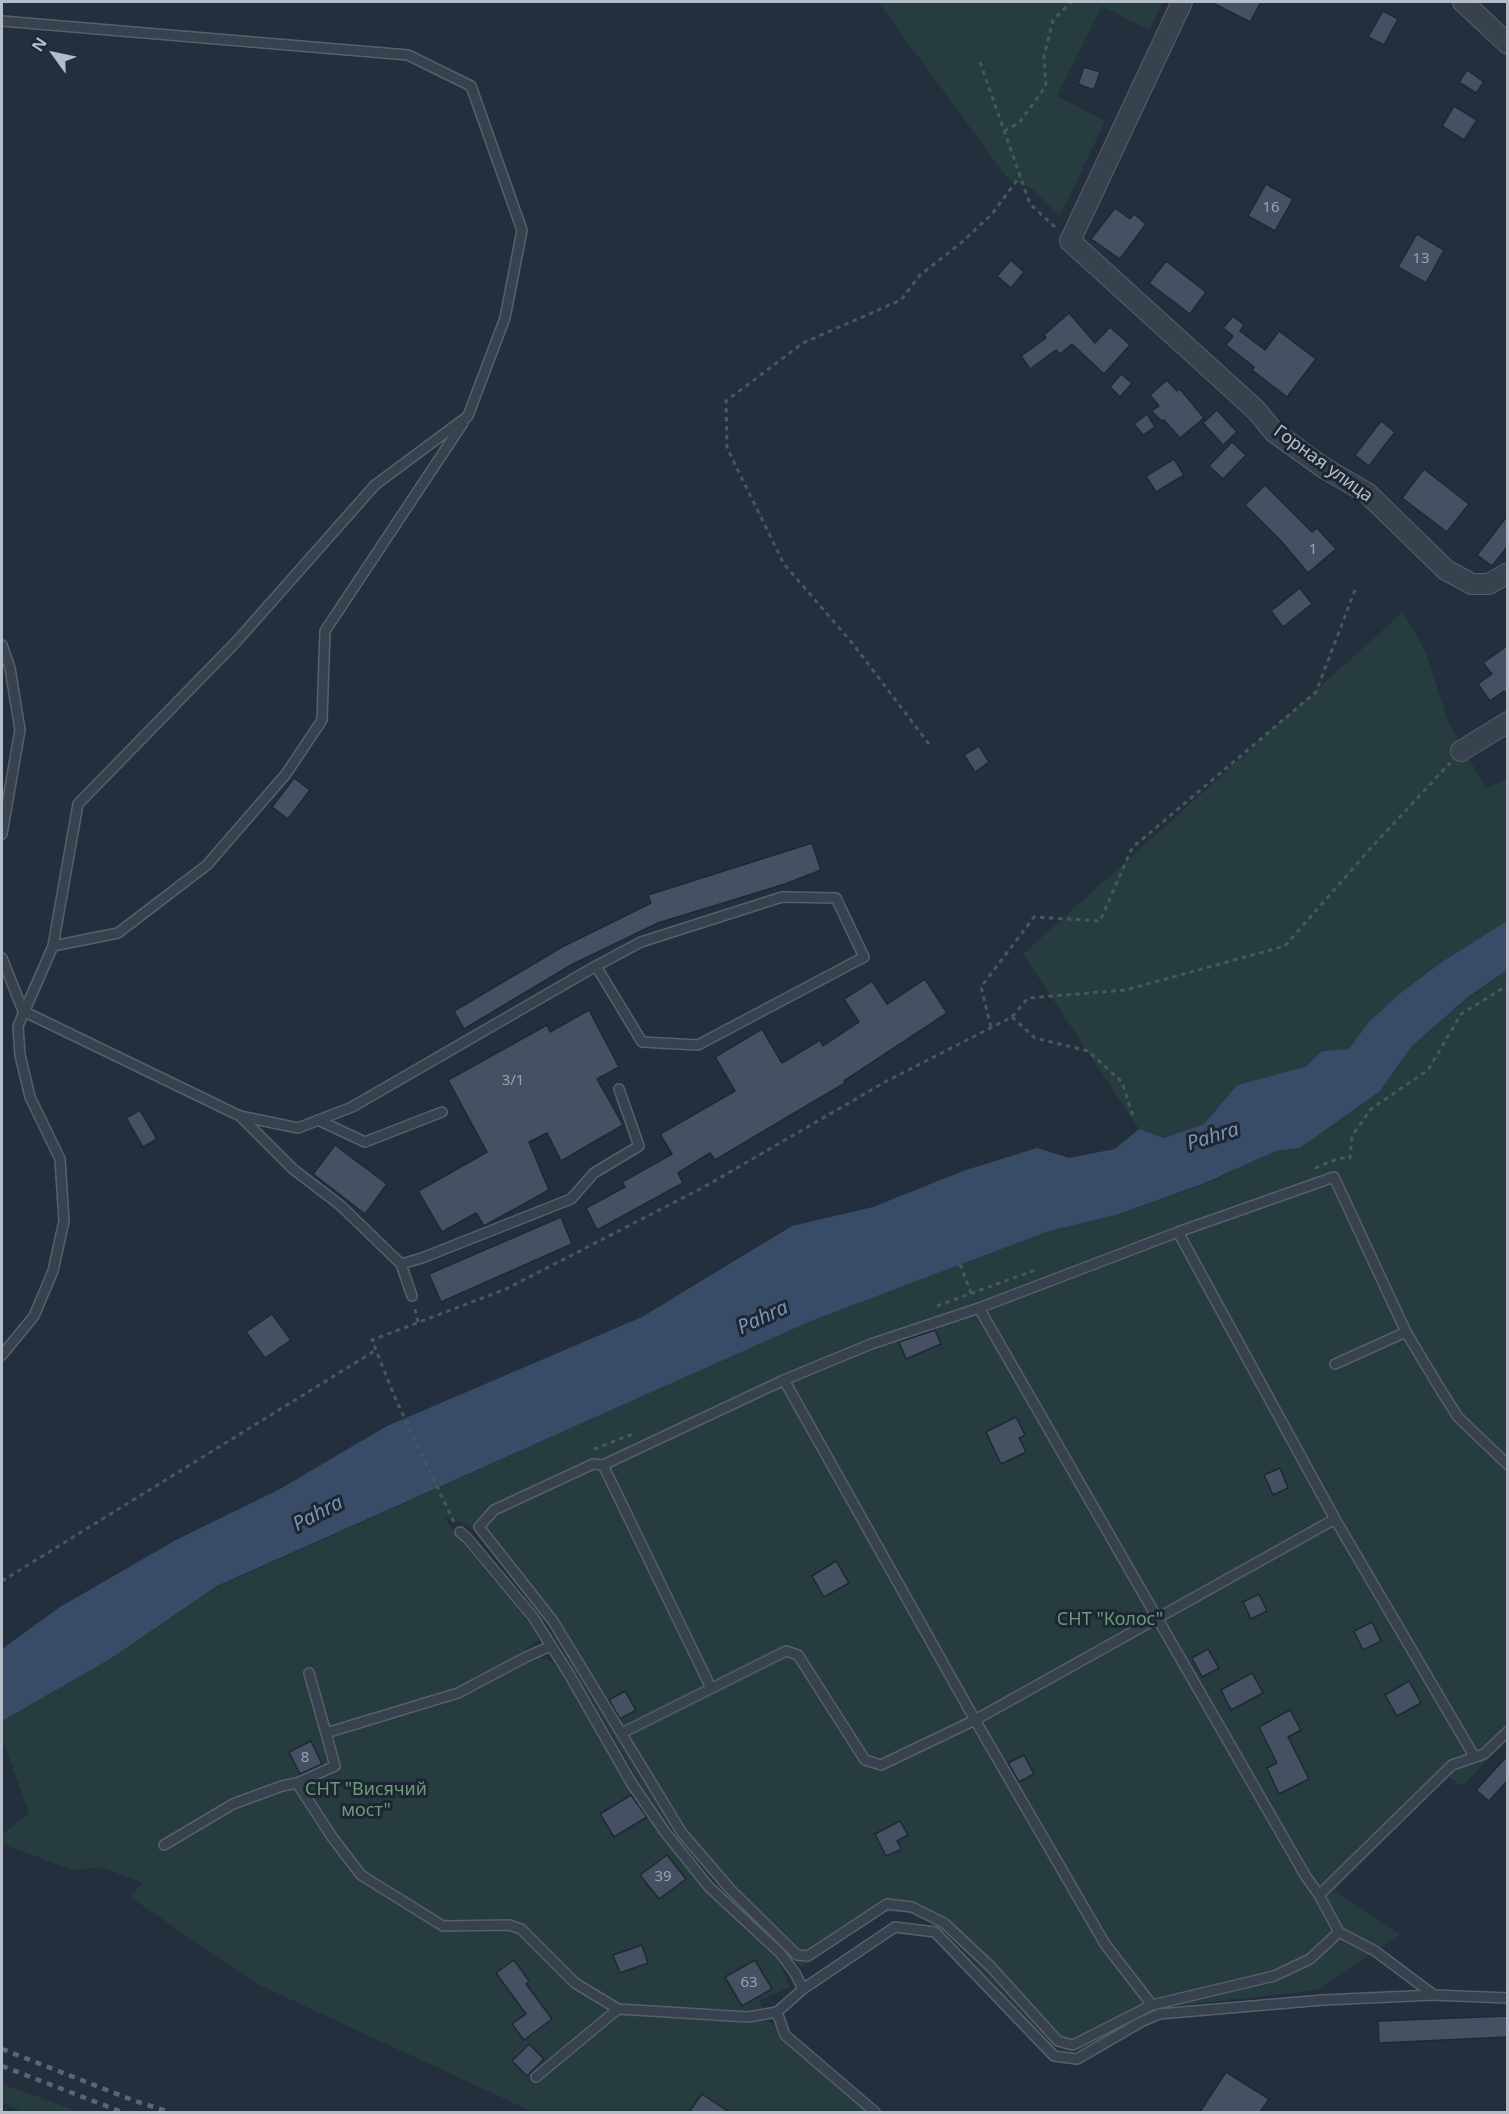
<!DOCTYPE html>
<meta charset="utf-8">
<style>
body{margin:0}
#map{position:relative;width:1509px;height:2114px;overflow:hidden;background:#242f3e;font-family:"Noto Sans",sans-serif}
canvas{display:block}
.frame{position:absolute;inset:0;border:3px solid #b4bcc9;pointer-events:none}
.north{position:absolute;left:24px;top:24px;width:60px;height:60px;-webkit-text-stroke:4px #1d2633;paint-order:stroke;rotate:303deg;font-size:16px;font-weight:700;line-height:24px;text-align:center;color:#b4bcc9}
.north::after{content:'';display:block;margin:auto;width:21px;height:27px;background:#b4bcc9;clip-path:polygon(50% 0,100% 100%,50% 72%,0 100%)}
</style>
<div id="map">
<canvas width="1509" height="2114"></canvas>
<div class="frame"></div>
<div class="north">N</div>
</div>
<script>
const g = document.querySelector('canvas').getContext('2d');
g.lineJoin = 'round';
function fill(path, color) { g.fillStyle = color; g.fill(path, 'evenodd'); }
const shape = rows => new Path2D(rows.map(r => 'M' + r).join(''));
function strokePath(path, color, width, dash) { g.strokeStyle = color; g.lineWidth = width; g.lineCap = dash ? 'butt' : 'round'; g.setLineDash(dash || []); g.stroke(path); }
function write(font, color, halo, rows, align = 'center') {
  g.font = font + ' "Noto Sans",sans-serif'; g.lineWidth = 6; g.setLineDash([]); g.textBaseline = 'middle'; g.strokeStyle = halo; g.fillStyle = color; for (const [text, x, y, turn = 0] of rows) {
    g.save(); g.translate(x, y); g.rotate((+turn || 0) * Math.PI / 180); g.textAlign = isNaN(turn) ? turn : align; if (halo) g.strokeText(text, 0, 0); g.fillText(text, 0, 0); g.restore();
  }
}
fill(shape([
 [878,2,877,2,1163,2,1149,30,1102,6,1057,96,1105,121,1060,216,1032,189,1008,179],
 [1403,612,1425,651,1449,724,1486,788,1507,779,1507,921,1368,1023,1349,1049,1322,1051,1305,1067,1237,1085,1204,1124,1164,1138,1139,1129,1023,954],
 [1507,970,1507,1740,1462,1786,1447,1776,1334,1891,1400,1934,1318,1990,1159,2008,1080,2050,1067,2051,1053,2047,943,1929,906,1912,883,1912,801,1967,718,1886,678,1839,665,1821,706,1892,779,1962,790,1987,760,2000,765,2021,773,2023,785,2041,869,2112,533,2112,257,1984,130,1897,143,1883,101,1867,73,1870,2,1844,2,1835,29,1813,2,1738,2,1721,110,1659,217,1587,811,1321,1049,1231,1116,1215,1205,1184,1276,1151,1300,1148,1380,1091,1412,1046,1468,998],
 [444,1517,471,1526,547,1625,643,1787,559,1668,549,1660,540,1657,528,1663,523,1650,540,1639,523,1615,456,1535],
 [2,2084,80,2112,24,2112,2,2103]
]), '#263c3f');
fill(shape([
 [1507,921,1507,970,1468,997,1412,1046,1380,1091,1300,1148,1276,1151,1205,1183,1116,1215,1049,1231,811,1321,217,1586,110,1659,2,1721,2,1649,60,1607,176,1540,280,1489,387,1426,642,1317,792,1226,873,1207,963,1171,1037,1148,1069,1158,1115,1149,1139,1129,1164,1138,1204,1124,1237,1085,1305,1067,1322,1051,1349,1049,1368,1023,1398,995,1442,962]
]), '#394c67');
const building = shape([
 [1211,2,1261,2,1250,22,1211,2],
 [1383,11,1398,19,1384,45,1368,37,1383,11],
 [1084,67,1100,72,1094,90,1078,84,1084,67],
 [1467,70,1484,82,1476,93,1459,82,1467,70],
 [1454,106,1477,120,1464,140,1442,126,1454,106],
 [1266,184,1293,199,1275,231,1248,216,1266,184],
 [1115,208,1130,219,1134,214,1146,224,1120,259,1091,239,1115,208],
 [1417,234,1444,250,1426,283,1398,267,1417,234],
 [1011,260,1024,272,1011,288,997,276,1011,260],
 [1166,261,1206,292,1190,314,1149,283,1166,261],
 [1069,313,1095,343,1110,327,1130,345,1104,374,1072,344,1060,354,1056,350,1030,369,1021,356,1046,338,1044,335,1069,313],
 [1233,316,1244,325,1240,331,1265,350,1279,331,1316,359,1287,397,1252,370,1254,367,1226,345,1233,336,1223,328,1233,316],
 [1121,374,1132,383,1120,397,1110,387,1121,374],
 [1167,380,1177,391,1180,389,1204,418,1180,438,1164,420,1162,421,1151,411,1159,406,1150,395,1167,380],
 [1217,410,1237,432,1223,445,1203,423,1217,410],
 [1147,414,1155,427,1143,435,1134,424,1147,414],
 [1381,421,1395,432,1369,466,1355,455,1381,421],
 [1232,442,1246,455,1223,479,1209,466,1232,442],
 [1174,459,1184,475,1156,492,1146,476,1174,459],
 [1424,469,1469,504,1447,532,1402,498,1424,469],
 [1265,485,1312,532,1317,528,1336,549,1308,573,1281,541,1245,505,1265,485],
 [1508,515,1508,546,1492,566,1477,555,1508,515],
 [1300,588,1312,604,1283,627,1271,611,1300,588],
 [1508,645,1508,696,1504,691,1490,701,1478,684,1492,674,1483,663,1508,645],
 [979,746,989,762,975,772,964,755,979,746],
 [294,778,310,790,288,819,272,807,294,778],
 [812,843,821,870,785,884,658,923,573,964,464,1029,454,1011,562,947,651,903,648,895,812,843],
 [925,979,947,1013,844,1081,845,1083,715,1160,710,1153,678,1173,683,1183,597,1230,586,1208,625,1187,622,1182,672,1154,660,1134,735,1091,715,1057,762,1029,782,1063,820,1040,823,1046,859,1022,844,999,872,981,887,1004,925,979],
 [589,1010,619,1067,597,1079,623,1125,561,1161,547,1133,529,1142,549,1190,484,1226,476,1213,442,1232,418,1191,487,1152,448,1080,547,1025,550,1032,589,1010],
 [140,1110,157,1139,143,1147,126,1118,140,1110],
 [335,1145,387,1184,365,1214,313,1174,335,1145],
 [561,1217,572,1244,441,1302,429,1274,561,1217],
 [272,1314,291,1340,265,1358,246,1332,272,1314],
 [935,1330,941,1344,906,1359,899,1342,935,1330],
 [1016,1417,1025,1435,1019,1438,1026,1452,1001,1464,986,1432,1016,1417],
 [1280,1468,1288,1488,1273,1495,1264,1475,1280,1468],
 [836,1561,849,1583,824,1597,812,1576,836,1561],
 [1259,1594,1267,1611,1251,1619,1243,1602,1259,1594],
 [1372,1622,1381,1641,1363,1650,1354,1631,1372,1622],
 [1208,1649,1219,1668,1202,1677,1192,1658,1208,1649],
 [1252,1673,1263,1693,1231,1710,1221,1690,1252,1673],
 [1409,1681,1421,1703,1397,1716,1385,1695,1409,1681],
 [625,1691,636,1710,620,1719,609,1700,625,1691],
 [1290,1710,1301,1730,1288,1737,1309,1779,1279,1794,1267,1768,1277,1763,1259,1727,1290,1710],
 [311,1741,322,1764,300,1774,289,1752,311,1741],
 [1024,1755,1034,1774,1019,1782,1008,1763,1024,1755],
 [1508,1755,1508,1780,1489,1801,1476,1790,1508,1755],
 [631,1795,647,1817,614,1837,600,1814,631,1795],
 [900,1821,908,1835,897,1841,902,1849,886,1856,875,1834,900,1821],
 [667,1855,686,1879,659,1899,640,1875,667,1855],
 [642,1945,648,1963,620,1973,613,1955,642,1945],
 [514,1960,529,1981,526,1984,552,2019,524,2040,512,2024,526,2014,496,1973,514,1960],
 [755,1960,772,1989,742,2006,725,1977,755,1960],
 [1508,2016,1508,2037,1379,2043,1378,2021,1508,2016],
 [529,2044,544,2059,527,2076,512,2061,529,2044],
 [1226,2072,1269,2099,1260,2112,1200,2112,1226,2072],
 [702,2094,729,2112,689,2112,702,2094]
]);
fill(building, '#455162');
strokePath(building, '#1f2835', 1.5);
const lane = shape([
 [2,21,408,55,471,86,522,230,505,318,468,416,375,485,236,642,78,804,53,946,18,1026,20,1055,30,1097,60,1159,64,1221,53,1271,34,1316,2,1355],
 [2,645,10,668,20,730,2,834],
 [53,946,118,933,207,865,286,774,322,720,325,631,463,423],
 [2,958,23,1011,240,1116,293,1169,340,1205,401,1264,412,1296],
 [240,1116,298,1128,352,1107,596,966,641,942,782,897,836,898,864,957,698,1045,642,1042,596,966],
 [318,1120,365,1142,442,1112],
 [1178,1232,1335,1519,1474,1756],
 [401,1264,422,1258,571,1199,594,1173,639,1146,619,1089],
 [979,1308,1305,1875,1319,1895,1339,1932,1375,1951,1434,1995],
 [1335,1364,1406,1332],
 [784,1380,975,1720,1105,1944,1152,2005],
 [603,1465,711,1688],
 [460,1532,468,1539,533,1617,569,1674,632,1784,665,1832,709,1887,780,1953,795,1973,803,1989],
 [309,1673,326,1733],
 [622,1733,786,1651,798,1655,865,1760,881,1765,975,1720,1335,1519],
 [297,1783,332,1837,361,1875,443,1926,509,1925,521,1929,575,1983,618,2009,748,2017,777,2012,803,1989,895,1927,935,1932,1054,2056,1077,2059,1141,2022,1159,2014,1323,2000,1434,1995,1508,1998],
 [164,1845,233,1804,282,1786,297,1783,335,1766,326,1733,458,1693,526,1657,551,1646],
 [1319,1895,1452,1765,1484,1754,1508,1731],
 [1339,1932,1310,1959,1274,1976,1152,2005,1073,2045,1058,2041,991,1967,944,1923,912,1907,887,1904,808,1956,797,1955,730,1889,682,1833,553,1621,479,1527,494,1510,593,1464,603,1465,784,1380,871,1344,979,1308,1178,1232,1334,1177,1406,1332,1442,1392,1458,1417,1508,1465],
 [777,2012,785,2035,875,2112],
 [536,2077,618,2009]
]);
const street = shape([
 [1182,2,1070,241,1256,410,1274,432,1324,468,1367,493,1446,570,1472,584,1489,584,1508,573],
 [1463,2,1508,44],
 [1461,751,1508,722]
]);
strokePath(lane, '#565f6c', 12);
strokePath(street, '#565f6c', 22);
strokePath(shape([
 [980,62,1030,204,1055,227],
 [1004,131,1019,123,1046,86,1044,56,1053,20,1071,2],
 [929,744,853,644,784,564,727,448,726,401,803,343,901,300,920,275,961,243,992,214,1020,176],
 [1012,1017,1035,1038,1088,1051,1122,1082,1133,1116],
 [991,1027,981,987,1034,917,1100,921,1132,848,1316,692,1355,590],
 [1315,1168,1339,1158,1350,1158,1352,1136,1371,1109,1428,1070,1461,1014,1508,985],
 [960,1264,971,1293],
 [937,1306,1038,1269],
 [415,1309,418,1322],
 [594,1449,633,1434],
 [454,1522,396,1400,372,1340,506,1289,704,1187,885,1082,1012,1017,1028,998,1126,990,1285,946,1369,850,1450,763],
 [2,1581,376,1350]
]), '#44595c', 3, [4.5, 4.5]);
strokePath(lane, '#38414e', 9);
strokePath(street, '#38414e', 20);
strokePath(shape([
 [2,2049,135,2101,170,2112],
 [2,2066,122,2112]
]), '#5a6575', 4.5, [6, 6]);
write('15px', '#98a1af', null, [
 ["16",1271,208],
 ["13",1421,259],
 ["1",1313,550],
 ["3/1",513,1081],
 ["8",305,1758],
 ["39",663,1877],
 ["63",749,1983]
]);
write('18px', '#b4bcc9', '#1d2633', [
 ["Горная улица",1323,464,36]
]);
write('18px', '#6b9a76', '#1d2633', [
 ["СНТ \"Колос\"",1110,1620],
 ["СНТ \"Висячий",366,1790],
 ["мост\"",366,1811]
]);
write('italic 20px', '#7c92b1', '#1d2633', [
 ["Pahra",1213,1137,-17],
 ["Pahra",763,1318,-25],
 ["Pahra",318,1514,-28]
]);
</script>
